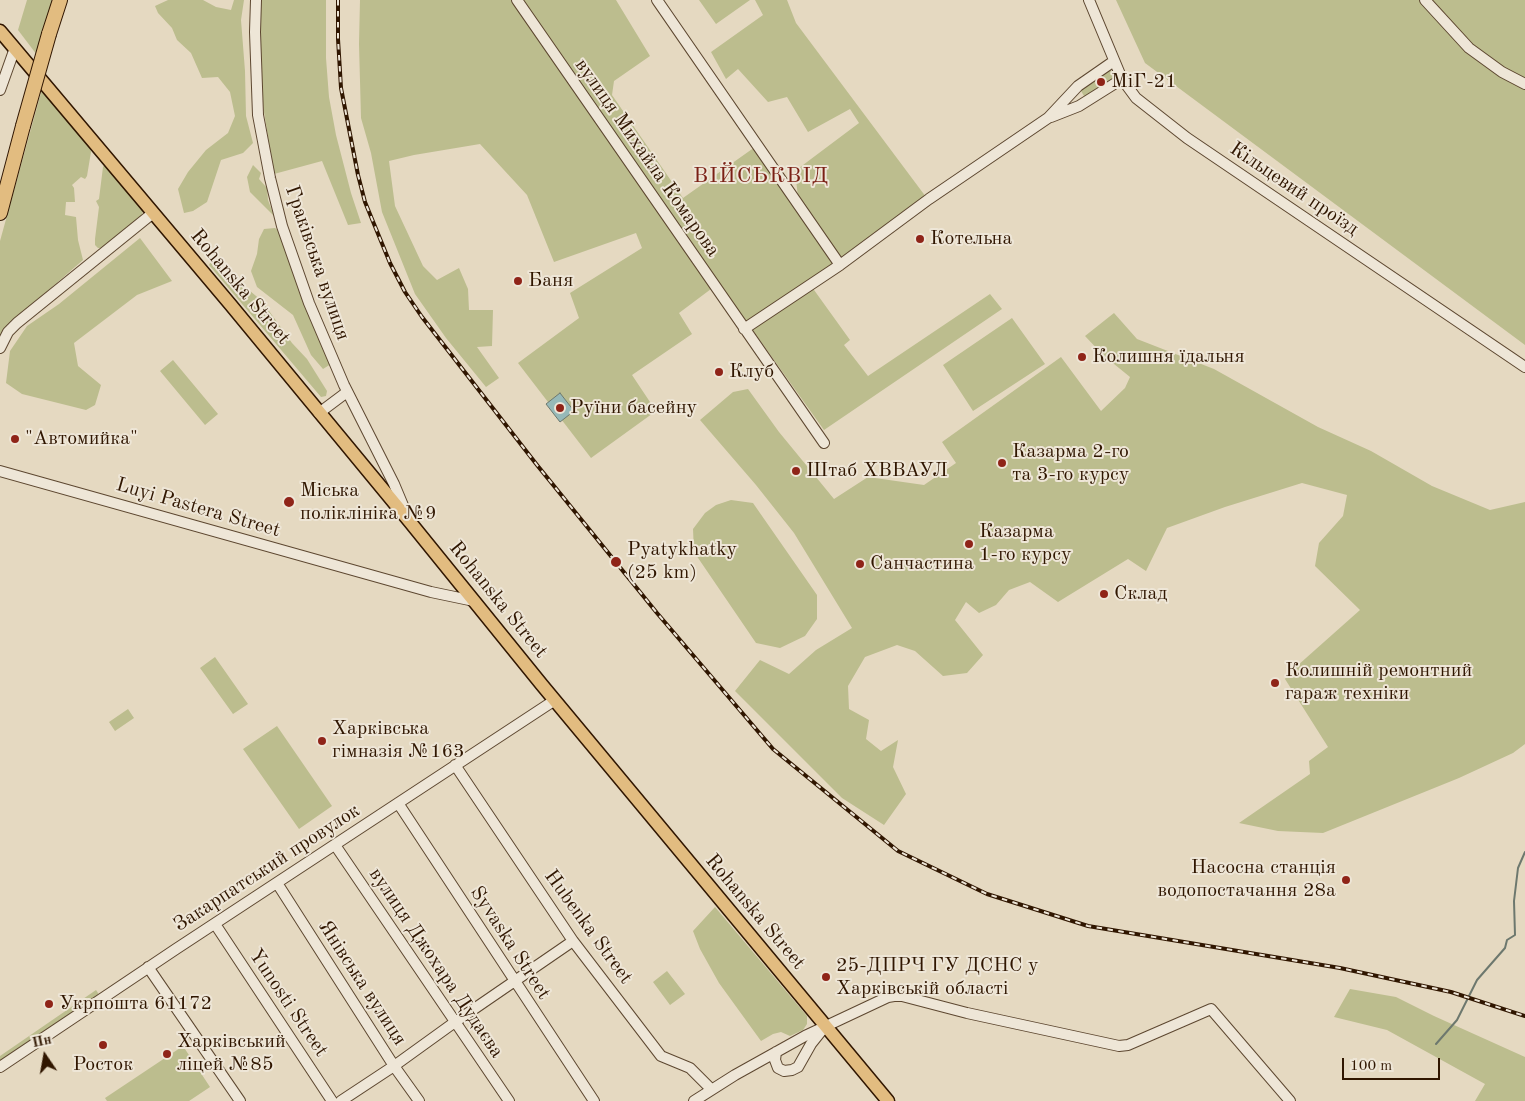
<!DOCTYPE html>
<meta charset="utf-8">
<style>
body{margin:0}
#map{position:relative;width:1525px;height:1101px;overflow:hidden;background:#e5d9c1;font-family:"Old Standard TT",serif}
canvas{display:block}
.north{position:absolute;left:20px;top:1031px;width:50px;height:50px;-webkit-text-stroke:4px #eee6d7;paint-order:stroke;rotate:348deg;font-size:14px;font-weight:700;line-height:20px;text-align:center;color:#301600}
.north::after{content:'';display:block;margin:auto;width:18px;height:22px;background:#301600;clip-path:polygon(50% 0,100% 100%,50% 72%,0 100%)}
.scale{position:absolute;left:1342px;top:1058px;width:98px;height:22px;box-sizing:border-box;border:2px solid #301600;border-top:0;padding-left:6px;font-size:15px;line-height:18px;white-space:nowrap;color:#301600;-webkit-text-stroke:4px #eee6d7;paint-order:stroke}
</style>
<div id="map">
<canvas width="1525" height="1101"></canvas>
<div class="north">Пн</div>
<div class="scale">100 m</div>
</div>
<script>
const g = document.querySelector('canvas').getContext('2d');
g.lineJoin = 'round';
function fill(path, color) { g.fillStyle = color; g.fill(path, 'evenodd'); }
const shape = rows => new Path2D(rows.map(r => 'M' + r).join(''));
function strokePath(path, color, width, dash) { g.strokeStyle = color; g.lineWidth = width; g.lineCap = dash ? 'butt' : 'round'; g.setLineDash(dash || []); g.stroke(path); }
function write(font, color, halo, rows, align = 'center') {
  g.font = font + ' "Old Standard TT",serif'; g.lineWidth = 4; g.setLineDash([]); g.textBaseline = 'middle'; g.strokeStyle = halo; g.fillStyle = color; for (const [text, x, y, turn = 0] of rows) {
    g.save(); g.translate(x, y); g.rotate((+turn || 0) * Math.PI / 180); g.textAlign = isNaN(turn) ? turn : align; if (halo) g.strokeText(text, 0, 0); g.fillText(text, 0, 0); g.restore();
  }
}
fill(shape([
 [27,0,56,0,37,55,18,30],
 [168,0,203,0,216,7,231,10,234,0,244,0,241,20,245,71,246,116,253,143,243,153,221,160,207,202,193,211,184,213,178,189,188,172,206,150,228,133,235,116,230,92,218,77,202,78,191,53,177,40,172,28,158,13,155,6],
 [258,0,326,0,326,58,329,97,336,135,351,193,361,223,348,225,322,161,274,174,264,112,259,69],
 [360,0,616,0,650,56,614,81,612,95,683,198,755,147,836,263,809,283,850,340,844,345,868,376,990,294,1002,309,824,430,719,283,679,313,692,334,632,375,656,411,591,458,518,363,579,318,570,293,642,248,636,233,554,262,527,195,480,144,414,155,389,161,395,206,423,266,437,280,459,268,468,289,469,310,493,310,492,346,477,347,499,378,486,387,446,338,415,294,382,212,371,153,361,118,359,44],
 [699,0,750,0,716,24],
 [755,0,787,0,796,23,926,197,841,260,798,197,795,171,859,123,850,109,808,132,787,97,768,102,738,69,726,79,711,52,763,15],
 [1116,0,1525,0,1525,345,1145,63],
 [1103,69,1116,72,1112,85,1087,101,1078,86],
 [42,89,90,146,91,152,87,176,85,179,81,177,72,185,74,188,75,202,66,202,65,215,76,217,78,240,83,260,4,329,0,343,0,241],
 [105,164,142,207,143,212,141,216,102,248,98,248,95,245,95,239,99,207,96,201,99,199,103,167],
 [253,165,261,173,259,179,267,188,268,200,274,216,250,192,247,177],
 [275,228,279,231,331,364,323,369,311,355,293,315,257,287,251,271,257,254,259,239,264,229],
 [140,238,172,281,137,295,74,343,78,366,101,385,95,405,86,410,22,394,6,383,10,351,27,326,59,304],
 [212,259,262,301,292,343,307,359,327,391,326,396,321,397,209,265],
 [1114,313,1137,339,1214,369,1318,427,1371,451,1432,486,1490,510,1525,502,1525,744,1513,753,1459,778,1323,833,1278,831,1239,823,1310,774,1309,761,1328,747,1285,679,1288,674,1360,610,1315,566,1319,543,1343,516,1347,495,1302,483,1225,507,1167,528,1146,571,1128,559,1058,602,1030,582,1009,590,996,605,979,613,966,602,955,620,983,655,967,673,943,676,915,651,897,645,865,657,848,686,849,709,869,720,866,739,881,751,898,740,893,767,906,794,884,825,842,798,735,691,760,660,789,674,816,650,852,628,794,533,756,485,700,420,733,392,748,389,779,432,834,499,868,477,924,485,956,463,942,442,1061,357,1101,411,1125,388,1130,377,1103,355,1085,336],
 [1012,318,1045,364,973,411,943,365],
 [173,360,218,414,205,425,160,371],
 [731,500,753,503,817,595,817,619,805,636,780,648,756,643,694,552,693,529,705,513,716,505],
 [215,657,248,704,233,714,200,668],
 [128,709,134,718,115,731,109,722],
 [277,726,332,806,299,829,243,749],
 [715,907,807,1016,807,1024,803,1030,790,1036,781,1032,773,1034,761,1041,719,983,700,949,693,931],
 [667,971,685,994,670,1005,653,982],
 [1350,989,1396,997,1434,1016,1525,1057,1525,1101,1475,1101,1485,1084,1387,1030,1334,1017],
 [96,990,102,999,0,1067,0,1056],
 [183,1046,210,1087,189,1101,107,1101,105,1098]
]), '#bcbd8e');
const water = shape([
 [560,393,574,411,560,422,546,404,560,393]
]);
fill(water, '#96b9b8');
strokePath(water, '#6d786e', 1);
strokePath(shape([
 [1436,1044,1457,1020,1477,980,1505,948,1507,940,1515,935,1514,901,1518,868,1525,852]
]), '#6d786e', 2);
const minor = shape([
 [256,0,255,32,258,115,270,178,282,226,309,303,344,385,394,484,407,515],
 [517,0,824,443],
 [657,0,840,265],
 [1089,0,1122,79,1136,98,1187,138,1525,367],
 [1425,0,1469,48,1502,72,1525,84],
 [0,90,15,48],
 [1051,117,1079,106,1122,79],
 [744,329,840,265,929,199,1048,118,1078,86,1114,61],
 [0,348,8,332,17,323,153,213],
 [319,413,347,392],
 [0,471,431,592,474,601],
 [455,765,573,941,661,1056,690,1068,711,1089],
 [398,803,594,1101],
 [335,845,509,1101],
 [277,883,394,1066,419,1101],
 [215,924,332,1101],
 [148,967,240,1101],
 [776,1052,775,1060,778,1068,784,1071,792,1070,798,1067,811,1044,823,1029],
 [0,1067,176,949,555,700],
 [341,1101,394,1066,455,1022,573,941],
 [694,1101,735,1075,805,1036,888,997,894,996,902,996,967,1013,1119,1046,1128,1045,1211,1009,1290,1101]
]);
const major = shape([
 [0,31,230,304,410,522,542,685,888,1101]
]);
const highway = shape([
 [49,34,60,0],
 [0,213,23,126]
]);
strokePath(minor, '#5d4730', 12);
strokePath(major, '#301600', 15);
strokePath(highway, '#301600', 16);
strokePath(minor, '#eee6d7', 10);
strokePath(major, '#e2bc80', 12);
strokePath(highway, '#e2bc80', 14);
const rail = shape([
 [338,0,338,39,341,88,358,175,365,202,390,263,405,292,422,317,537,465,657,613,773,749,898,851,987,894,1088,926,1340,968,1451,992,1525,1016]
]);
strokePath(rail, '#301600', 4);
strokePath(rail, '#eee6d7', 2, [5.5]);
const highwayBridge = shape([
 [23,126,49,34]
]);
strokePath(highwayBridge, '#301600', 16, []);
strokePath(highwayBridge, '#e2bc80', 14);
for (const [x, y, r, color] of [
 [1101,82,5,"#8f2418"],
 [920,239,5,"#8f2418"],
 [518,281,5,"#8f2418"],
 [1082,357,5,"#8f2418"],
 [719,372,5,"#8f2418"],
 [560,408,5,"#8f2418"],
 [15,439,5,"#8f2418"],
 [1002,463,5,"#8f2418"],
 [796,471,5,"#8f2418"],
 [289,502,6,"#8f2418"],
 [969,544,5,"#8f2418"],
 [616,562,6,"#8f2418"],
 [860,564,5,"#8f2418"],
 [1104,594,5,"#8f2418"],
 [1275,683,5,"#8f2418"],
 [322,741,5,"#8f2418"],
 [1346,880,5,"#8f2418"],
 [826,977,5,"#8f2418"],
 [49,1004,5,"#8f2418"],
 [103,1045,5,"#8f2418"],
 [167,1054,5,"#8f2418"]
]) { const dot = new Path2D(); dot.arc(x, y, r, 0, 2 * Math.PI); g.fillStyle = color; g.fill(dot); strokePath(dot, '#eee6d7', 2); }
write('20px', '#301600', '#eee6d7', [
 ["МіГ-21",1111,82],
 ["Котельна",930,239],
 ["Баня",528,281],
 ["Колишня їдальня",1092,357],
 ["Клуб",729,372],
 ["Руїни басейну",570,408],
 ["\"Автомийка\"",25,439],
 ["Казарма 2-го",1012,452],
 ["та 3-го курсу",1012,475],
 ["Штаб ХВВАУЛ",806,471],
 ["Міська",300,491],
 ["поліклініка №9",300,514],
 ["Казарма",979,532],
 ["1-го курсу",979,555],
 ["Pyatykhatky",627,550],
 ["(25 km)",627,573],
 ["Санчастина",870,564],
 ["Склад",1114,594],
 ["Колишній ремонтний",1285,671],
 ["гараж техніки",1285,694],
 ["Харківська",332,729],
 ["гімназія №163",332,752],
 ["Насосна станція",1336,868,"right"],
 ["водопостачання 28а",1336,891,"right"],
 ["25-ДПРЧ ГУ ДСНС у",836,966],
 ["Харківській області",836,989],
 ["Укрпошта 61172",59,1004],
 ["Харківський",177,1042],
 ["ліцей №85",177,1065],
 ["Росток",103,1065,"center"]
], 'left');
write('20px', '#301600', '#eee6d7', [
 ["вулиця Михайла Комарова",647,158,55],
 ["Кільцевий проїзд",1294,189,34],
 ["Граківська вулиця",317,263,71],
 ["Rohanska Street",240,287,50],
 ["Luyi Pastera Street",198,508,16],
 ["Rohanska Street",498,600,51],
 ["Закарпатський провулок",267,868,-33],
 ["Rohanska Street",755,912,50],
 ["Hubenka Street",588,927,54],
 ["Syvaska Street",510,943,57],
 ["вулиця Джохара Дудаєва",436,963,56],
 ["Янівська вулиця",362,983,57],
 ["Yunosti Street",288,1003,56]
]);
g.letterSpacing = '1px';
write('22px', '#7a1f14', '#eee6d7', [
 ["ВІЙСЬКВІД",761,176]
]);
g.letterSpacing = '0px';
</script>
